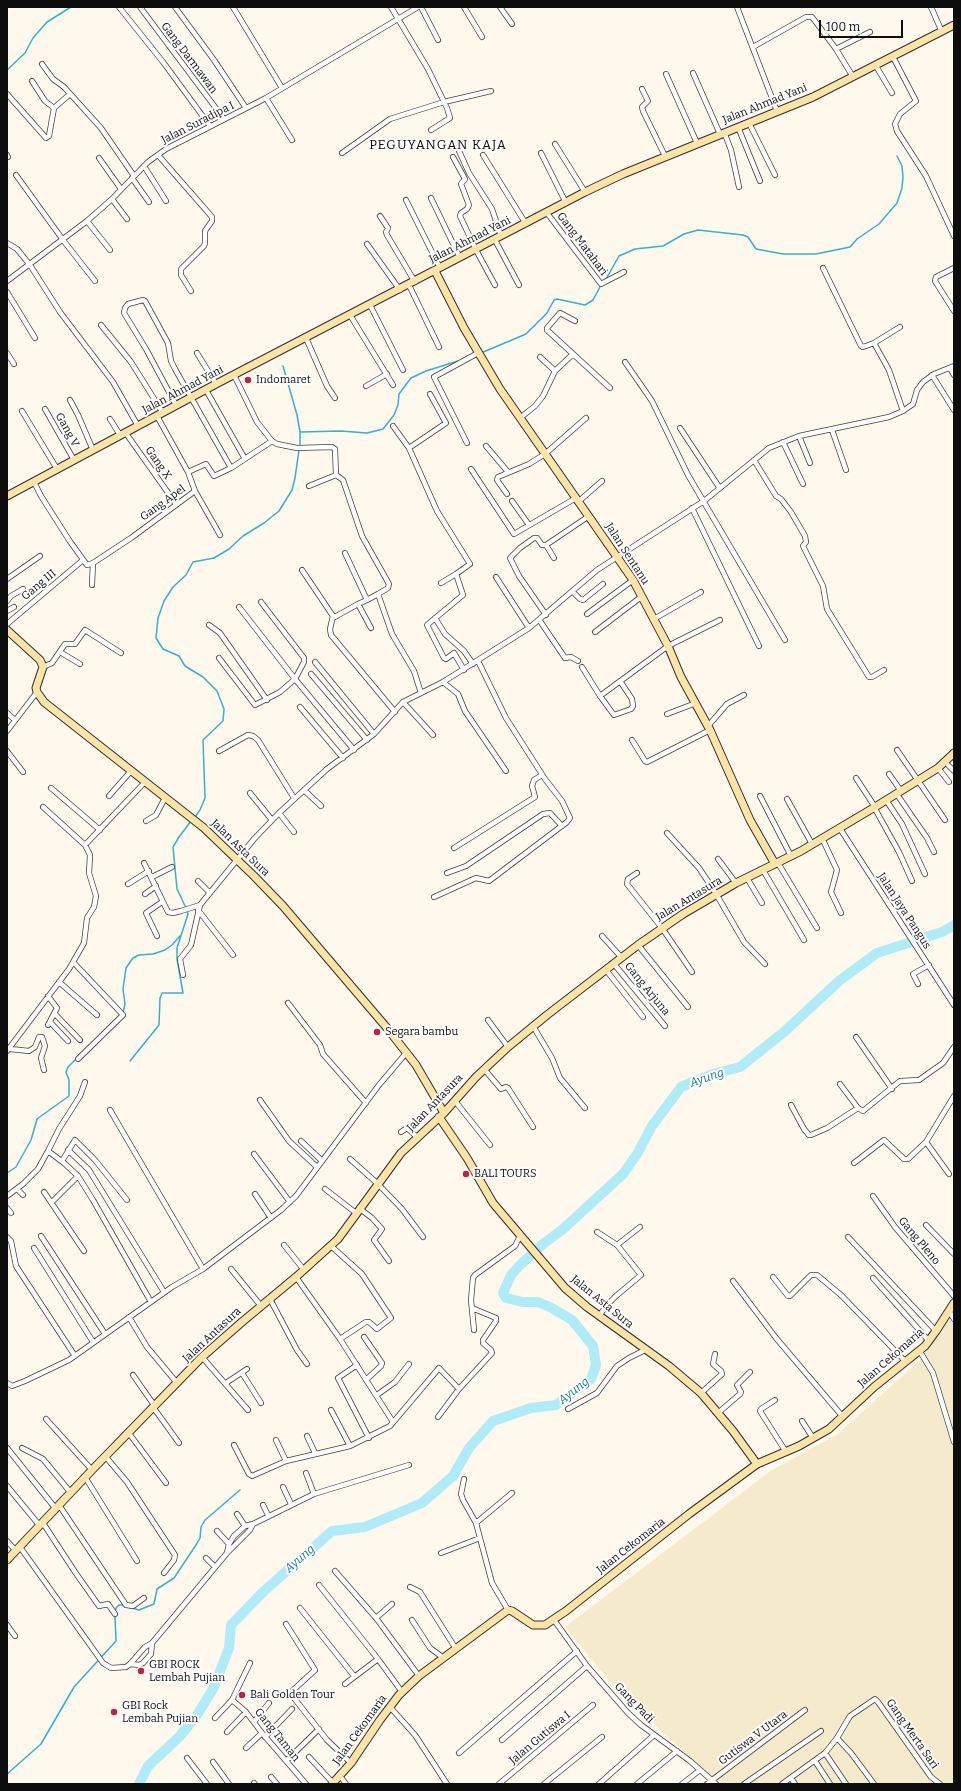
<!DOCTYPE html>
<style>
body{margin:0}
#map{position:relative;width:961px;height:1791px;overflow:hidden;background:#fff8ec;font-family:Bitter,serif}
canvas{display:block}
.frame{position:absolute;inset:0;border:8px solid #0d0d0d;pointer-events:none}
.scale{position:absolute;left:819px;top:20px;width:84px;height:18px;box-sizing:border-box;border:2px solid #0d0d0d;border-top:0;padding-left:5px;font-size:12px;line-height:14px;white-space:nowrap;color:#0d0d0d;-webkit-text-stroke:3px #fff;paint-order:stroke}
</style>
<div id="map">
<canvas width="961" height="1791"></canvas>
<div class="frame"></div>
<div class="scale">100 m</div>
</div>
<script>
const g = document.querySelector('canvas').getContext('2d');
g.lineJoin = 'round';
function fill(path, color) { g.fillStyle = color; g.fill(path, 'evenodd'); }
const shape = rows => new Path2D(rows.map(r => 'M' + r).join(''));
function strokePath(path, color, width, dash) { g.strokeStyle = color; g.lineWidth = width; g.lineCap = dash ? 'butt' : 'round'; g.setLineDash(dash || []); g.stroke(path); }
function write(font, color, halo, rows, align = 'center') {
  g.font = font + ' Bitter,serif'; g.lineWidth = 4; g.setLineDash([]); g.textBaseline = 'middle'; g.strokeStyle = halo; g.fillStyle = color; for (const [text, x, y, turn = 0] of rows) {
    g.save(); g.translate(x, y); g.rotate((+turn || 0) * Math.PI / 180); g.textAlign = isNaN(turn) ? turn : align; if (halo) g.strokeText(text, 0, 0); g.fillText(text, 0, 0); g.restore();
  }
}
fill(shape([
 [954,1313,954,1784,718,1784,614,1686,565,1627,772,1470,838,1434,919,1361]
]), '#f5eacc');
strokePath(shape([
 [7,70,25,53,33,38,47,22,71,7],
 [606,279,619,256,635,249,663,246,684,234,698,230,743,235,748,237,756,249,783,254,816,254,850,247,857,239,879,224,897,203,902,188,903,177,902,166,897,156],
 [481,353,526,334,547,313,554,300,557,299,585,305,593,300,601,285],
 [283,366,297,415,300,432,300,446],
 [300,432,341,431,367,433,383,429,394,415,398,405,399,394,411,378,426,371,458,361],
 [195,817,200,810,205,798,203,740,223,721,224,709,217,691,203,677,185,666,179,656,163,649,156,638,158,618,164,601,173,587,186,575,193,562,214,558,229,549,243,536,264,523,279,511,292,490,295,478,299,450],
 [186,908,177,889,173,847,179,837,191,821],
 [123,1013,125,1004,123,989,126,968,133,958,139,955,153,954,165,950,172,945,180,936],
 [130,1061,159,1025,160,998,162,993,183,993,177,959,177,948,188,914,187,911],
 [7,1173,16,1167,31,1140,37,1119,69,1096,69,1080,66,1072,68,1067,76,1059],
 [128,1607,139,1610,154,1604,157,1589,174,1578,196,1545,200,1538,201,1527,205,1520,240,1490],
 [115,1612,116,1608,119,1605,125,1605],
 [7,1774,41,1744,74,1687,116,1641,115,1616]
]), '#35b1d0', 1.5);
strokePath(shape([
 [139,1784,148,1766,179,1737,197,1715,213,1689,229,1648,231,1625,264,1591,332,1531,365,1527,422,1503,453,1476,469,1448,493,1421,531,1408,556,1405,591,1379,596,1365,593,1346,572,1320,550,1307,538,1302,523,1302,506,1298,503,1293,511,1275,520,1265,543,1244,563,1229,623,1174,637,1154,652,1126,681,1087,713,1074,740,1067,784,1032,839,981,877,953,942,932,954,925]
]), '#b0ebf8', 10);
const street = shape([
 [119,7,163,62,210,126],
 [140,7,224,119],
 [175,7,214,60,246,108],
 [233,7,282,88],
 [391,7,428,69,447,108,450,118,431,130],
 [421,7,438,40],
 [464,7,482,37],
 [500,7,512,24],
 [737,7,777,111],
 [931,7,942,32],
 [753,47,806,17,812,17,836,49,853,77],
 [836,49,870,32],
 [893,57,916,101,900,114,895,124,897,131,926,176,954,236],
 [42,64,53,79,64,87,101,128,134,176],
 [876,66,892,93],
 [693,73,720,134],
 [666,74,697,143],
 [32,81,45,101,54,108],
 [642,89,648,101,642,107,643,111,665,156],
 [7,94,46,138,49,136,54,108,70,94],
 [266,98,292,140],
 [749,123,775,175],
 [738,127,760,181],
 [724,132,731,150,739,187],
 [555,144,585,192],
 [459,151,469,173,492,209,501,236],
 [342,153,390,119,444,102,491,91],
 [541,153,566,203],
 [7,155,8,157],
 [158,155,212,217,212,221,205,231,205,243,204,246,181,269,181,275,191,291],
 [483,155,526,224],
 [453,157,465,179,461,184,469,205,467,209,461,213,460,216,476,250,495,285],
 [99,158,121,189],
 [144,166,166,201],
 [16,175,63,240,95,281],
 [132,178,149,202],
 [431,198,460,258],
 [112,199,127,219],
 [406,200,440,268],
 [547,213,601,284,624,272],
 [380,216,388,228,386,232,387,235,415,282],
 [87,221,110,250],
 [495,240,519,285],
 [7,243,17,249,30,265,60,312,113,382,138,426],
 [367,244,400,290],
 [823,268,861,346,863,347,874,343,889,370,903,411],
 [954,268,936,277,935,281,954,311],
 [7,281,87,221,112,199,148,162,166,149,266,98,418,7],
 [409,285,439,347],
 [7,292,35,338],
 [370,305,403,370],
 [350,315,393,385],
 [575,321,560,313,547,328,547,330,610,388],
 [101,325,131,362,163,413],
 [306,338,327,386,335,398],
 [874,343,900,327],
 [7,353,14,364],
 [197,353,216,384],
 [540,357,555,371],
 [625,362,652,401,688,475,785,640],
 [950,368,954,375],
 [234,375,257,422,272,441,277,444,297,448,332,447,335,449,336,475,343,480,362,536,389,584,388,588,378,594,392,634,414,671,421,693],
 [932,375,954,410],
 [366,386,387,374],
 [206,390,245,459],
 [70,400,78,415,93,450],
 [176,405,146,349,124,313,125,308,128,304,143,300,145,301,168,343,171,361,175,369,231,468,272,441],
 [45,409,74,460],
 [22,411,57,469],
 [157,416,188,472,195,491,220,535],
 [520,418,535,406,543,396,555,371,573,354],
 [110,419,120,435],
 [393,426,409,448,437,511,470,564,456,574,463,595,427,625,444,658,446,659,454,653,464,670],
 [680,428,719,487],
 [832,430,846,470],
 [125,432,176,504],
 [799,436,810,463],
 [783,442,803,484],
 [467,443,434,377,478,353],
 [486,446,508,472],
 [409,448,446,423,430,394],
 [754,460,776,496,781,499,791,512,805,536,806,542,803,546,823,586,827,609,869,677,872,677,884,670],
 [471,469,514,534,576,498],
 [188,472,206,464,214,476,231,468],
 [34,482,41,496,69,540,87,565,93,563,131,538,195,491],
 [309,486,336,475],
 [507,494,497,480,498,477,529,464,545,454,586,418],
 [512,501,529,525],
 [578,502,602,481],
 [692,508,759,646],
 [546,545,554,558],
 [345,553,367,600,378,594],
 [302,570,333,616,330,629,331,635,395,712],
 [496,577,529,628],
 [7,579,40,556],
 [441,583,456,574],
 [92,585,93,563],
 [573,592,580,599,583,600,603,584],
 [367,600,358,604,371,628],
 [7,601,11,596,23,589],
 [261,602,304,658,304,662,295,679,354,750],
 [7,611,14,607],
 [587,614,633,580],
 [546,615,519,576,510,558,520,548,534,538,537,538,542,545,546,545,589,516],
 [333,618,358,604],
 [435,618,445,634,464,651,473,664],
 [654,619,701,592],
 [540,621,565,658,571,657,578,661],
 [7,624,83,560],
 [209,625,220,633,267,700],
 [595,632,641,597],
 [60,652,80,664],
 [219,658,255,705,280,692,295,679,239,607],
 [315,662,374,734],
 [43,667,52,663,65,644,75,644,85,630,121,653],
 [582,667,600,696,668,646,720,620],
 [311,674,367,740],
 [443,682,458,694,465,711,506,771],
 [600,696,614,715,631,709,633,706,632,699,620,681],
 [403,702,433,735],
 [300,707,343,758],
 [7,713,15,720],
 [667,714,696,703],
 [708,726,727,704,744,695],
 [7,731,37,692],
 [632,740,645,761,647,762,710,730],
 [897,750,945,820],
 [7,751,23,772],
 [219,751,248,735,253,736,258,740,294,798],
 [945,762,954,771],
 [938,768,949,782],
 [889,774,901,791],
 [856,778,875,807],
 [51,788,100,830],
 [304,790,321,806],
 [250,793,272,820],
 [896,793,927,838,934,852],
 [109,796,131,771],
 [760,796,791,856],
 [787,799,812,844],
 [886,800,902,824,925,874],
 [43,807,85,845],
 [874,807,899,852,912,881],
 [279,813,294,832],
 [146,821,156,815,165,798],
 [839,827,954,1005],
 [667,833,699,868,715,892,744,942,765,964],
 [822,838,837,870,831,892,841,913],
 [454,848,535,797,532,786,534,780,542,775],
 [718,859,736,883],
 [144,863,168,912,173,913,181,911,200,905],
 [778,863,817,928],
 [763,870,804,940],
 [447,873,466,866,543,814,550,813,562,826],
 [637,873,628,879,627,884,662,928,692,972],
 [152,877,172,867],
 [747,878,762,903],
 [198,881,210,893],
 [128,884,149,871],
 [145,894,156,886],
 [434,897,476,878,489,881,567,822,570,818,562,801,545,779,506,718,478,661],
 [198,910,233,955],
 [157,936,146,913,162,902],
 [602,936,622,958],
 [638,945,688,1007],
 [74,963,123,1015,78,1059],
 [614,964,665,1026],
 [606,970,643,1017],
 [183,975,180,959,191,945,200,905,254,839,279,813,327,769,374,734,403,702,443,682,529,628,597,570,704,501,769,448,799,436,889,417,903,411,913,404,917,390,923,382,934,374,954,366],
 [59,982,97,1015],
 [918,984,913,974,929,965],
 [48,996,57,1008,48,1025],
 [288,1003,320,1045,323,1054,366,1103],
 [55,1014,80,1040],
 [488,1020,508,1047],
 [50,1022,68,1041],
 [533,1026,552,1058,560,1078,585,1108],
 [856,1037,892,1089],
 [10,1049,29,1051,35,1047,39,1037,42,1037,45,1046,41,1058,44,1070],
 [7,1051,69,969,84,943,87,918,94,907,96,896,89,873,90,855,85,845,145,782],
 [484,1069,501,1089,506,1087,508,1088,533,1127],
 [840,1084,858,1108,863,1111,900,1081,919,1080,943,1063,954,1047],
 [260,1100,289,1141,317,1167],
 [455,1101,490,1145],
 [791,1105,804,1129,809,1135,811,1135,827,1128,858,1108],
 [401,1132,407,1128,417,1137],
 [301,1141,321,1160],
 [926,1142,949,1174],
 [68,1150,89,1170,164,1292],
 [48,1151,59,1129,80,1096,85,1082],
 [254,1154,290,1202],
 [350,1159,378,1184,402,1209,423,1237],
 [62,1161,75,1140,95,1160,127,1200],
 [854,1163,884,1140,904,1159,908,1159,926,1142,954,1096],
 [17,1189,23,1195],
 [325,1189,356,1213],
 [44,1192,84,1251],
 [255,1194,271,1218],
 [7,1196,23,1184,38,1169,48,1151,64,1163,78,1176,93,1200,151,1302],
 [873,1196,895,1227,954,1296],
 [52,1202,78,1176],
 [7,1208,11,1213],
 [359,1208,372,1218,382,1229,374,1240,389,1261],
 [926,1225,954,1254],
 [597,1232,617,1245,641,1275,616,1296,607,1305,599,1316],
 [41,1236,105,1334],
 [7,1237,11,1241,16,1266,75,1356],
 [848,1237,936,1331],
 [284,1245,304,1270],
 [617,1245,640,1227],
 [331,1246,362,1274,391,1318,377,1329,369,1322,366,1322,340,1339],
 [34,1248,93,1342],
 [203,1269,281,1210,296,1196,379,1085,407,1052],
 [231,1269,261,1306],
 [296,1277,340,1339,393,1422],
 [773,1277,788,1296,790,1296,811,1275,817,1275,841,1295,906,1362],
 [873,1278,929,1341],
 [733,1281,776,1338,843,1417],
 [270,1299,297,1350,307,1364],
 [949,1311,954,1319],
 [129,1317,147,1347,177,1383],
 [474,1330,471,1300,473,1278,475,1275,515,1246,520,1236],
 [364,1337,382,1363,381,1366,367,1379],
 [919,1350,933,1373,954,1442],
 [202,1357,248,1410],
 [357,1365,338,1378,369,1438],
 [242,1373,261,1403],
 [133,1375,154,1405],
 [7,1383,12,1386,25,1381,69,1360,172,1287,203,1269,110,1110],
 [226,1383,247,1369],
 [701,1393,722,1374,721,1371,713,1364,715,1354],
 [377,1395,395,1382,409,1364],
 [775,1400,761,1409,760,1411,786,1452],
 [153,1407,179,1443],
 [568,1409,597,1393,617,1366,629,1358,645,1350],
 [331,1410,350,1446],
 [718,1413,740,1394,741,1392,737,1385,750,1372],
 [438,1417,459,1389,492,1353,491,1350,483,1343,483,1340,496,1321,496,1318,472,1308],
 [46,1419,92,1470],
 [802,1421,813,1438],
 [128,1432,166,1483],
 [307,1436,315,1453],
 [276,1440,286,1461],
 [234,1445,249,1474,252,1476,286,1461,350,1446,390,1426,439,1368,459,1389],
 [7,1448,56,1509],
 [22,1448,43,1459,71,1493],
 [105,1456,127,1482,175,1555,174,1560,164,1573],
 [306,1473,314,1494],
 [85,1477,137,1561],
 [464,1479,461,1494,463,1500,476,1523,492,1583,508,1610],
 [7,1486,40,1526],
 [283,1487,291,1504],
 [59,1505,126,1605,133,1606,144,1598],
 [263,1505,268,1515],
 [237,1514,245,1526],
 [43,1523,75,1572,99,1606,108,1604,115,1614],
 [476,1523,512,1493],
 [217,1531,229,1544],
 [7,1541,16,1551],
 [20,1547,103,1663,111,1668,126,1667,130,1664,145,1647,152,1643,227,1553,250,1530,253,1524,314,1494,409,1465],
 [227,1553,229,1544,234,1536,245,1526,253,1524],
 [441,1553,480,1538],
 [206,1558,215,1567],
 [335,1571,376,1618,419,1676],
 [319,1585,378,1659,402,1692],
 [410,1587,420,1592,456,1649],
 [300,1608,354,1676],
 [376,1618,392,1604],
 [412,1620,430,1648,441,1656],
 [554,1620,587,1666,628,1713,641,1725,690,1761,716,1784],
 [286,1624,315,1670,290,1693,327,1740,351,1763],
 [7,1625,15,1636],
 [130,1664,139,1665,143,1663,151,1654,152,1643],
 [345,1684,378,1659],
 [232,1700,246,1712,262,1733,306,1784],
 [390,1707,415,1735,447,1784],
 [215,1718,232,1700,250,1663],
 [254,1722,269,1703],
 [227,1732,246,1712],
 [265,1737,292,1709],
 [837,1738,851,1753,874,1784],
 [502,1740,587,1666],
 [246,1748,262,1733],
 [459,1753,577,1651],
 [825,1753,846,1784],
 [309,1757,333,1783],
 [187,1758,207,1784],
 [286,1761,319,1729],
 [815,1761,830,1784],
 [213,1762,229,1784],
 [340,1776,346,1784],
 [271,1777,277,1784],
 [791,1778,795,1784],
 [254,1783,255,1784],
 [499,1784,593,1705],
 [544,1784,602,1737],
 [599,1784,653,1736],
 [637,1784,677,1751],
 [682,1784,700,1770],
 [707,1784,805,1710],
 [744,1784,821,1731],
 [782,1784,825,1753,837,1738,850,1716,875,1699,878,1702,931,1777,940,1784]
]);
const secondary = shape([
 [435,271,464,328,500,389,633,580,668,646,681,677,710,730,750,820,775,864],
 [7,496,216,384,585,192,623,174,813,97,954,25],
 [7,630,40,660,43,667,36,688,37,692,44,702,204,828,254,876,283,906,387,1028,416,1065,444,1113],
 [439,1117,467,1158,493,1203,565,1288,587,1307,669,1366,701,1393,733,1431,757,1464],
 [7,1560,92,1470,202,1357,242,1322,296,1277,338,1239,401,1153,444,1113,476,1077,508,1047,547,1015,638,945,683,914,736,883,801,851,875,807,938,768,954,753],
 [332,1784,351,1763,380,1720,399,1695,419,1676,508,1610,512,1611,533,1625,545,1625,566,1611,689,1514,757,1464,799,1446,829,1429,874,1387,925,1346,936,1331,954,1303]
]);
strokePath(street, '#404040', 6);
strokePath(secondary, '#2f2f2f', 9);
strokePath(street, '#fff', 4.5);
strokePath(secondary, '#ffe4a7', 7);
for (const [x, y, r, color] of [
 [248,380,4,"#c02148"],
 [377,1032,4,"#c02148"],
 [466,1174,4,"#c02148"],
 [141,1671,4,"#c02148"],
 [242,1695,4,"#c02148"],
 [114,1712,4,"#c02148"]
]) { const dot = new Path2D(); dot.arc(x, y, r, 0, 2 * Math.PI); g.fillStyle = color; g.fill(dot); strokePath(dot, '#fff', 1.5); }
write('11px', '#0d0d0d', '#fff', [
 ["Gang Darmawan",189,58,53],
 ["Jalan Ahmad Yani",765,104,-22],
 ["Jalan Suradipa I",198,123,-27],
 ["Jalan Ahmad Yani",470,240,-27],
 ["Gang Matahari",582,244,53],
 ["Jalan Ahmad Yani",183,390,-28],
 ["Gang V",67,430,61],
 ["Gang X",158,463,55],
 ["Gang Apel",163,503,-36],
 ["Jalan Sentanu",627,554,57],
 ["Gang III",39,585,-40],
 ["Jalan Asta Sura",240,848,44],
 ["Jalan Antasura",689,899,-31],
 ["Jalan Jaya Pangus",904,911,57],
 ["Gang Arjuna",647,989,51],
 ["Jalan Antasura",435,1103,-46],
 ["Gang Pleno",919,1241,50],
 ["Jalan Asta Sura",602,1302,39],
 ["Jalan Antasura",212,1335,-43],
 ["Jalan Cekomaria",891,1358,-41],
 ["Jalan Cekomaria",631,1546,-38],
 ["Gang Padi",634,1703,46],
 ["Jalan Cekomaria",360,1730,-54],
 ["Gang Merta Sari",912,1734,55],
 ["Gang Taman",277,1735,51],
 ["Jalan Gutiswa I",540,1738,-40],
 ["Gutiswa V Utara",753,1738,-37]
]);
write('11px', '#0d0d0d', '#fff', [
 ["Indomaret",256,380],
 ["Segara bambu",385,1032],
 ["BALI TOURS",474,1174],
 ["GBI ROCK",149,1665],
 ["Lembah Pujian",149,1678],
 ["Bali Golden Tour",250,1695],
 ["GBI Rock",122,1706],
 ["Lembah Pujian",122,1719]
], 'left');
write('italic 12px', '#137fa1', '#fff', [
 ["Ayung",707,1078,-19],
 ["Ayung",574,1391,-38],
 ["Ayung",300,1559,-41]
]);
g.letterSpacing = '1px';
write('13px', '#0d0d0d', '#fff', [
 ["PEGUYANGAN KAJA",438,145]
]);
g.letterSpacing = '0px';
</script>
